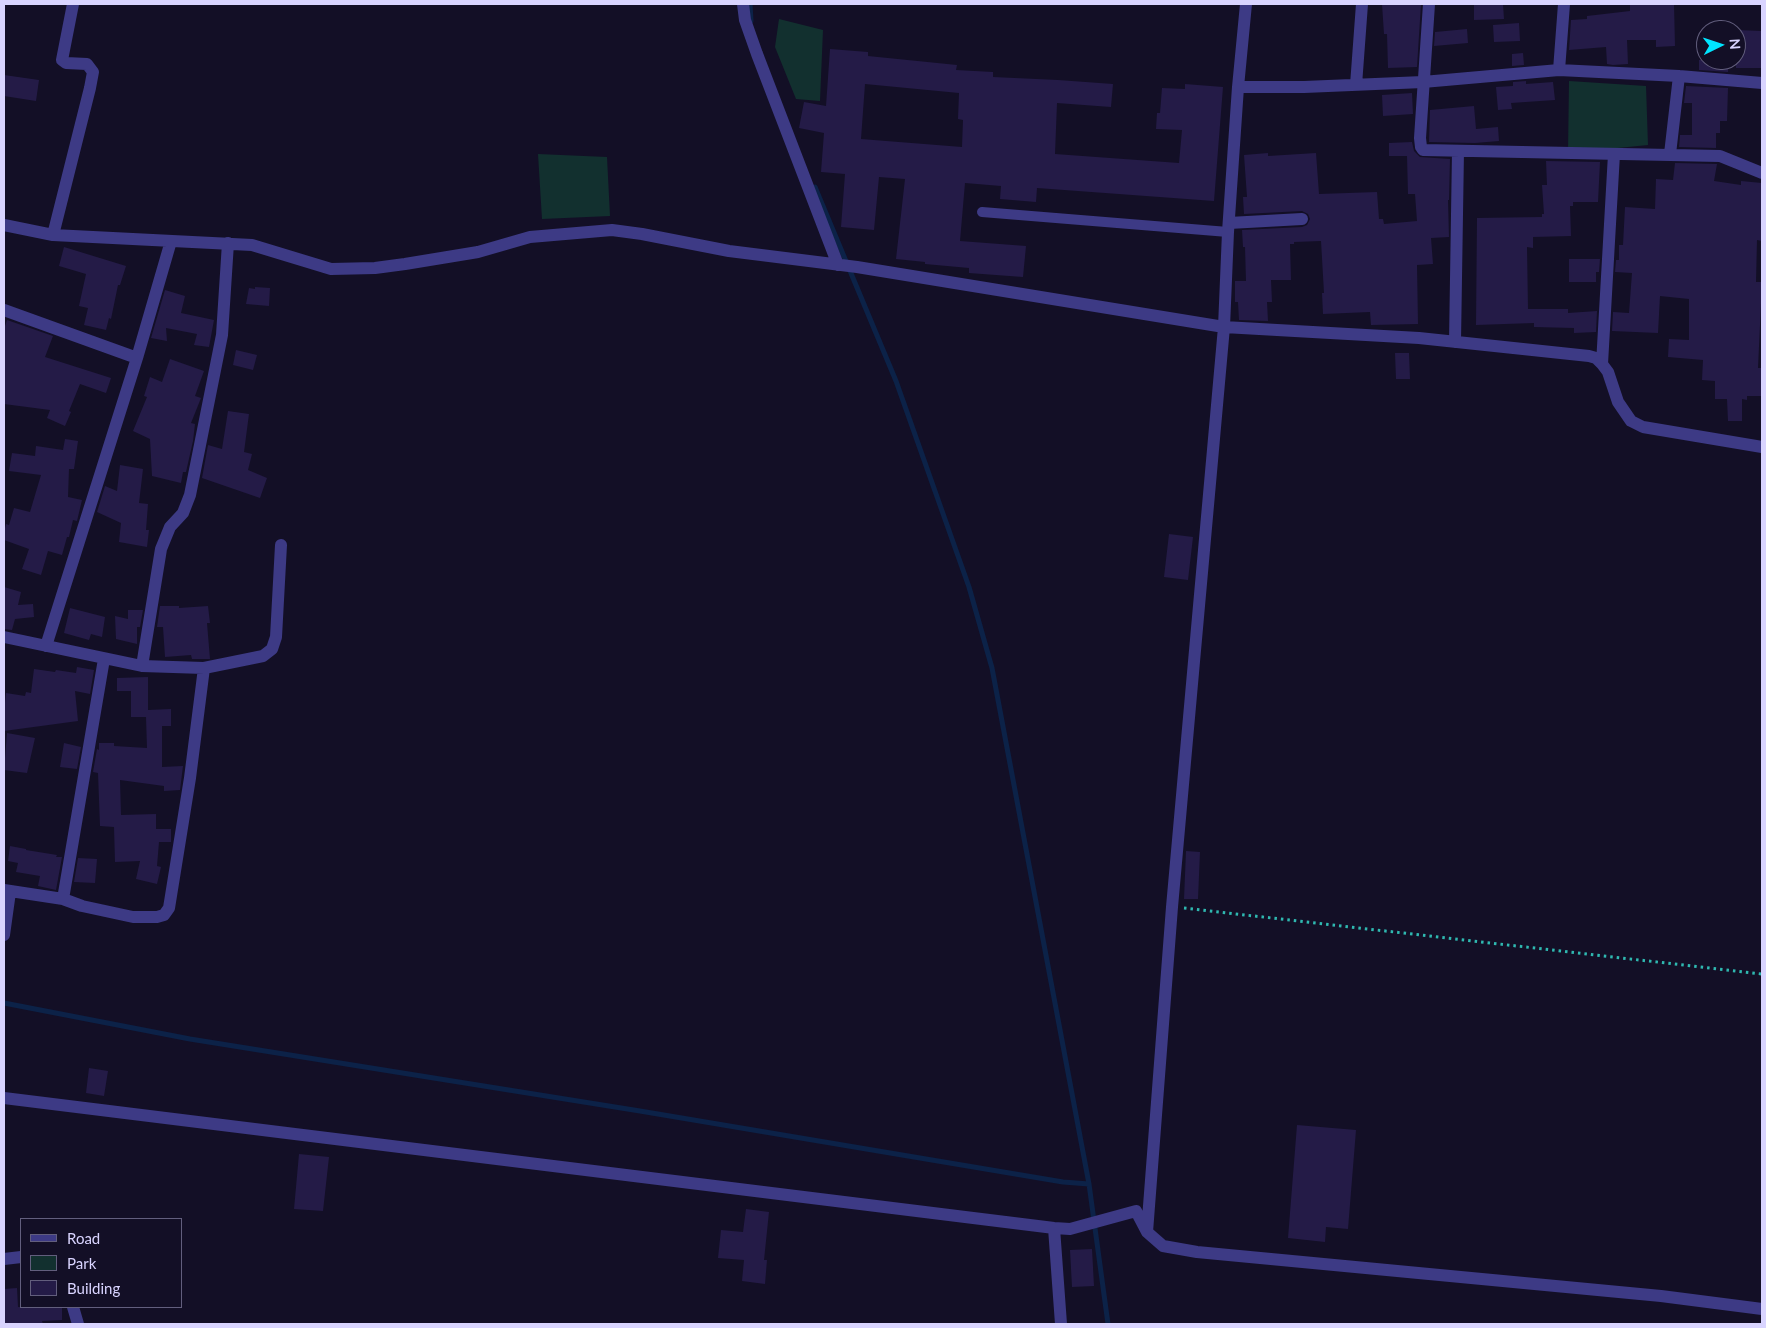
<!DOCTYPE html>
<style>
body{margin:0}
#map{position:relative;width:1766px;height:1328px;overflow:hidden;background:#130f26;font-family:Lato,sans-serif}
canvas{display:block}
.frame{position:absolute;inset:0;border:5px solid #d9d4ff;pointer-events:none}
.legend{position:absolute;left:20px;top:1218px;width:162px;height:90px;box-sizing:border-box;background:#130f26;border:1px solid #625e7d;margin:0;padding:6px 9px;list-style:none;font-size:15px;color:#d9d4ff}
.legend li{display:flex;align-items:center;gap:10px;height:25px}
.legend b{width:25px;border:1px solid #625e7d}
.north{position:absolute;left:1696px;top:20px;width:50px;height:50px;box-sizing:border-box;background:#130f26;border:1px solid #625e7d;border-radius:50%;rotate:86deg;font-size:14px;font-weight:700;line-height:20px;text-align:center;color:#d9d4ff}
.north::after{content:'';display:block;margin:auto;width:18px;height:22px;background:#00e5ff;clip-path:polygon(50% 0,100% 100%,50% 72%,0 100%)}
</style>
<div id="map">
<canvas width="1766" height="1328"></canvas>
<div class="frame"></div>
<ul class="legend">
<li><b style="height:6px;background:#3d3a85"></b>Road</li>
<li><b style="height:14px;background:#12302f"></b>Park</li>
<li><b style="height:14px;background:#241b47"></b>Building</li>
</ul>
<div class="north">N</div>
</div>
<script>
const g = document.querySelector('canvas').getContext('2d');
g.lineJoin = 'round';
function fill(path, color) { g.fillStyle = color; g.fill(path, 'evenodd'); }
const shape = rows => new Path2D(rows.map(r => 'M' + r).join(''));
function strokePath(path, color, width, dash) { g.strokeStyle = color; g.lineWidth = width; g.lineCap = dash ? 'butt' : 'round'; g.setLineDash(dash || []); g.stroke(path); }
fill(shape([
 [779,19,823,30,820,101,796,99,775,47],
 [1569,81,1646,86,1648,145,1568,153],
 [538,154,607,157,610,216,542,219]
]), '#12302f');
strokePath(shape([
 [750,4,751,21],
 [815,187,896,381,969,587,992,668,1089,1184,1108,1324],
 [4,1003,190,1039,640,1111,1063,1182,1089,1184]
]), '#0c2248', 5);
fill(shape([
 [1382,4,1421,4,1417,67,1388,68,1387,34,1384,34],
 [1474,4,1503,4,1504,19,1474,20],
 [1630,4,1674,4,1675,46,1656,47,1656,40,1627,40,1628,64,1613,65,1607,64,1606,47,1569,50,1571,20,1587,19,1587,16,1630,11],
 [1519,23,1520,41,1494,42,1493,25],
 [1467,29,1468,43,1434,46,1435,32],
 [1736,30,1762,31,1762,68,1736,68],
 [830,49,868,52,868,56,957,65,956,70,993,72,993,77,1058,80,1113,84,1111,107,1057,103,1055,154,1179,163,1182,130,1156,129,1157,113,1160,113,1162,88,1185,89,1185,84,1223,87,1214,201,1037,188,1036,202,1000,199,1001,186,965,183,960,241,1026,246,1023,277,969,273,969,268,925,264,925,262,896,259,905,179,879,177,874,230,841,227,845,174,821,172,824,133,799,128,804,102,826,106],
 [865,84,959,93,958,119,963,120,962,147,861,139],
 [1523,53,1524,65,1512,66,1512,54],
 [1699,60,1729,60,1728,72,1699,70],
 [4,75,39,80,36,101,4,96],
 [1526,81,1526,84,1553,82,1555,100,1511,103,1512,109,1498,110,1496,87,1513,86,1513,82],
 [1686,86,1728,88,1727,121,1720,121,1720,133,1716,133,1716,148,1679,147,1680,135,1692,135,1692,103,1684,103],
 [1412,93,1413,114,1383,116,1382,95],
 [1474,106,1476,129,1498,127,1499,141,1475,143,1429,142,1430,110],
 [1412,142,1414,151,1420,157,1450,159,1449,200,1448,200,1449,237,1431,238,1433,264,1417,265,1418,324,1371,325,1370,312,1323,314,1322,293,1324,293,1321,241,1294,242,1294,244,1290,244,1291,280,1271,280,1272,302,1267,302,1268,321,1239,320,1238,302,1235,302,1235,281,1246,281,1245,247,1243,247,1242,230,1302,227,1307,225,1310,219,1308,214,1302,211,1244,214,1243,197,1247,197,1244,155,1268,153,1268,156,1316,153,1319,194,1377,192,1379,219,1383,219,1384,224,1417,221,1415,194,1408,194,1407,156,1389,156,1389,143],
 [1546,161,1600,162,1598,202,1573,202,1573,206,1570,206,1571,236,1533,237,1533,248,1527,247,1528,309,1568,309,1568,313,1597,311,1596,332,1574,333,1574,328,1534,327,1534,323,1476,325,1477,218,1542,217,1542,214,1544,214,1542,185,1547,185],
 [1675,163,1717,164,1714,181,1741,185,1741,181,1762,183,1762,241,1757,240,1756,282,1762,282,1758,368,1762,368,1762,396,1747,396,1747,400,1742,399,1742,421,1728,421,1727,399,1715,399,1715,381,1702,380,1703,360,1668,357,1669,339,1689,340,1689,299,1660,296,1658,333,1612,331,1613,312,1629,313,1632,273,1615,272,1616,260,1619,260,1619,245,1623,245,1625,207,1655,209,1656,179,1673,180],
 [64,247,126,266,120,285,118,285,111,319,109,318,106,330,84,325,88,308,79,306,86,274,59,266],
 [1569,259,1600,259,1599,272,1596,272,1596,282,1569,282],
 [255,287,270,288,269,306,246,304,249,288,255,289],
 [165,290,185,296,181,313,214,320,209,347,194,345,197,334,166,328,167,341,151,338],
 [7,320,53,336,45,357,111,378,106,393,80,384,69,411,71,412,65,426,47,418,50,410,4,404,4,329],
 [236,350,257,355,253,370,233,365],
 [1395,353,1409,353,1410,379,1396,379],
 [170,359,204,371,195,396,201,398,191,423,195,424,193,441,186,472,183,472,181,483,152,476,150,439,133,431,147,397,144,396,150,377,162,382],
 [228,411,249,414,244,452,252,454,248,470,267,478,260,498,202,478,208,445,222,449],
 [65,439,78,441,74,469,69,469,68,497,82,500,77,521,73,520,69,537,67,537,62,555,48,551,41,575,22,569,29,549,4,540,4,532,6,524,9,525,14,508,30,512,41,475,9,471,12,453,35,456,36,446,63,450],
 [120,465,143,469,139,503,148,504,146,530,149,530,147,547,119,542,121,523,97,512,105,486,117,491],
 [1169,534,1193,537,1188,580,1164,577],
 [4,587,21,592,18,605,33,604,34,617,15,619,12,630,4,629],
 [160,606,179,606,179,608,208,606,210,623,207,623,210,659,192,659,191,655,165,657,163,627,157,627],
 [70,608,105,617,102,637,91,634,89,640,64,633],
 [128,610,143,610,140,627,137,627,137,644,116,639,115,616,128,619],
 [77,667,94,670,90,694,75,691,78,721,4,731,4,712,6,693,25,696,26,692,31,693,34,669,55,672,56,670,76,673],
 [148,677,148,710,171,709,171,726,162,726,162,767,183,766,180,790,164,791,164,786,120,780,121,815,156,814,156,829,171,829,171,842,159,842,157,866,161,867,157,884,136,879,140,861,115,862,114,827,100,826,98,773,93,772,97,749,99,750,99,743,114,743,114,746,147,748,146,717,131,717,131,691,117,691,117,678],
 [7,733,35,738,27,773,4,770],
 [64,743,81,747,77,769,60,767],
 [10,846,26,849,26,850,57,855,56,857,62,857,56,890,38,886,40,876,16,872,18,863,8,861],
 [1186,851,1200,852,1198,899,1184,899],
 [78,858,97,859,95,883,74,882],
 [89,1068,108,1071,104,1096,86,1093],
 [1297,1125,1356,1130,1348,1229,1326,1227,1325,1242,1288,1238],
 [299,1154,329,1157,323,1211,294,1209],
 [746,1209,769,1212,764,1260,767,1260,765,1284,742,1281,744,1260,718,1258,721,1230,743,1232],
 [1092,1249,1094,1286,1072,1287,1070,1250],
 [17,1288,18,1307,62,1307,62,1320,42,1321,43,1324,4,1324,4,1289]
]), '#241b47');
strokePath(shape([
 [1184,908,1762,974]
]), '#2fb8b0', 3, [2.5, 4]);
strokePath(shape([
 [982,212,1228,232]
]), '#3d3a85', 10);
strokePath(shape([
 [743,4,745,20,757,54,838,265],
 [1429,4,1420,138,1421,147,1423,150,1720,156,1762,173],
 [1559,70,1564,4],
 [1356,85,1362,4],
 [1238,87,1304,87,1423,82,1559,70,1679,76,1762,83],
 [1670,154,1679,76],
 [1229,223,1302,219],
 [4,225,53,235,252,245,331,269,375,268,405,264,478,252,530,237,612,230,642,234,729,251,857,267,1224,327,1419,338,1589,356,1596,358,1602,364,1608,372,1618,402,1631,421,1643,427,1762,447],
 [53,235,90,88,93,72,87,64,66,63,62,60,73,4],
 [4,310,137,358],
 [1455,342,1458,151],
 [1602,364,1614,154],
 [4,637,142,666,204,668,263,656,272,649,276,637,281,545],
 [46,646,137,358,171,241],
 [142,666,161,549,170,527,183,513,190,495,222,335,228,243],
 [4,890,63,899,82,906,133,917,157,917,164,915,169,908,190,778,204,668],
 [63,899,104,659],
 [4,935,10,892],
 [4,1098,1054,1228,1070,1229,1136,1211,1147,1232,1163,1246,1197,1252,1661,1296,1762,1309],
 [1054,1228,1061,1324],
 [1147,1232,1172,907,1224,327,1228,232,1238,87,1246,4],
 [4,1259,21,1257],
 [73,1307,78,1324]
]), '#3d3a85', 12);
</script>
